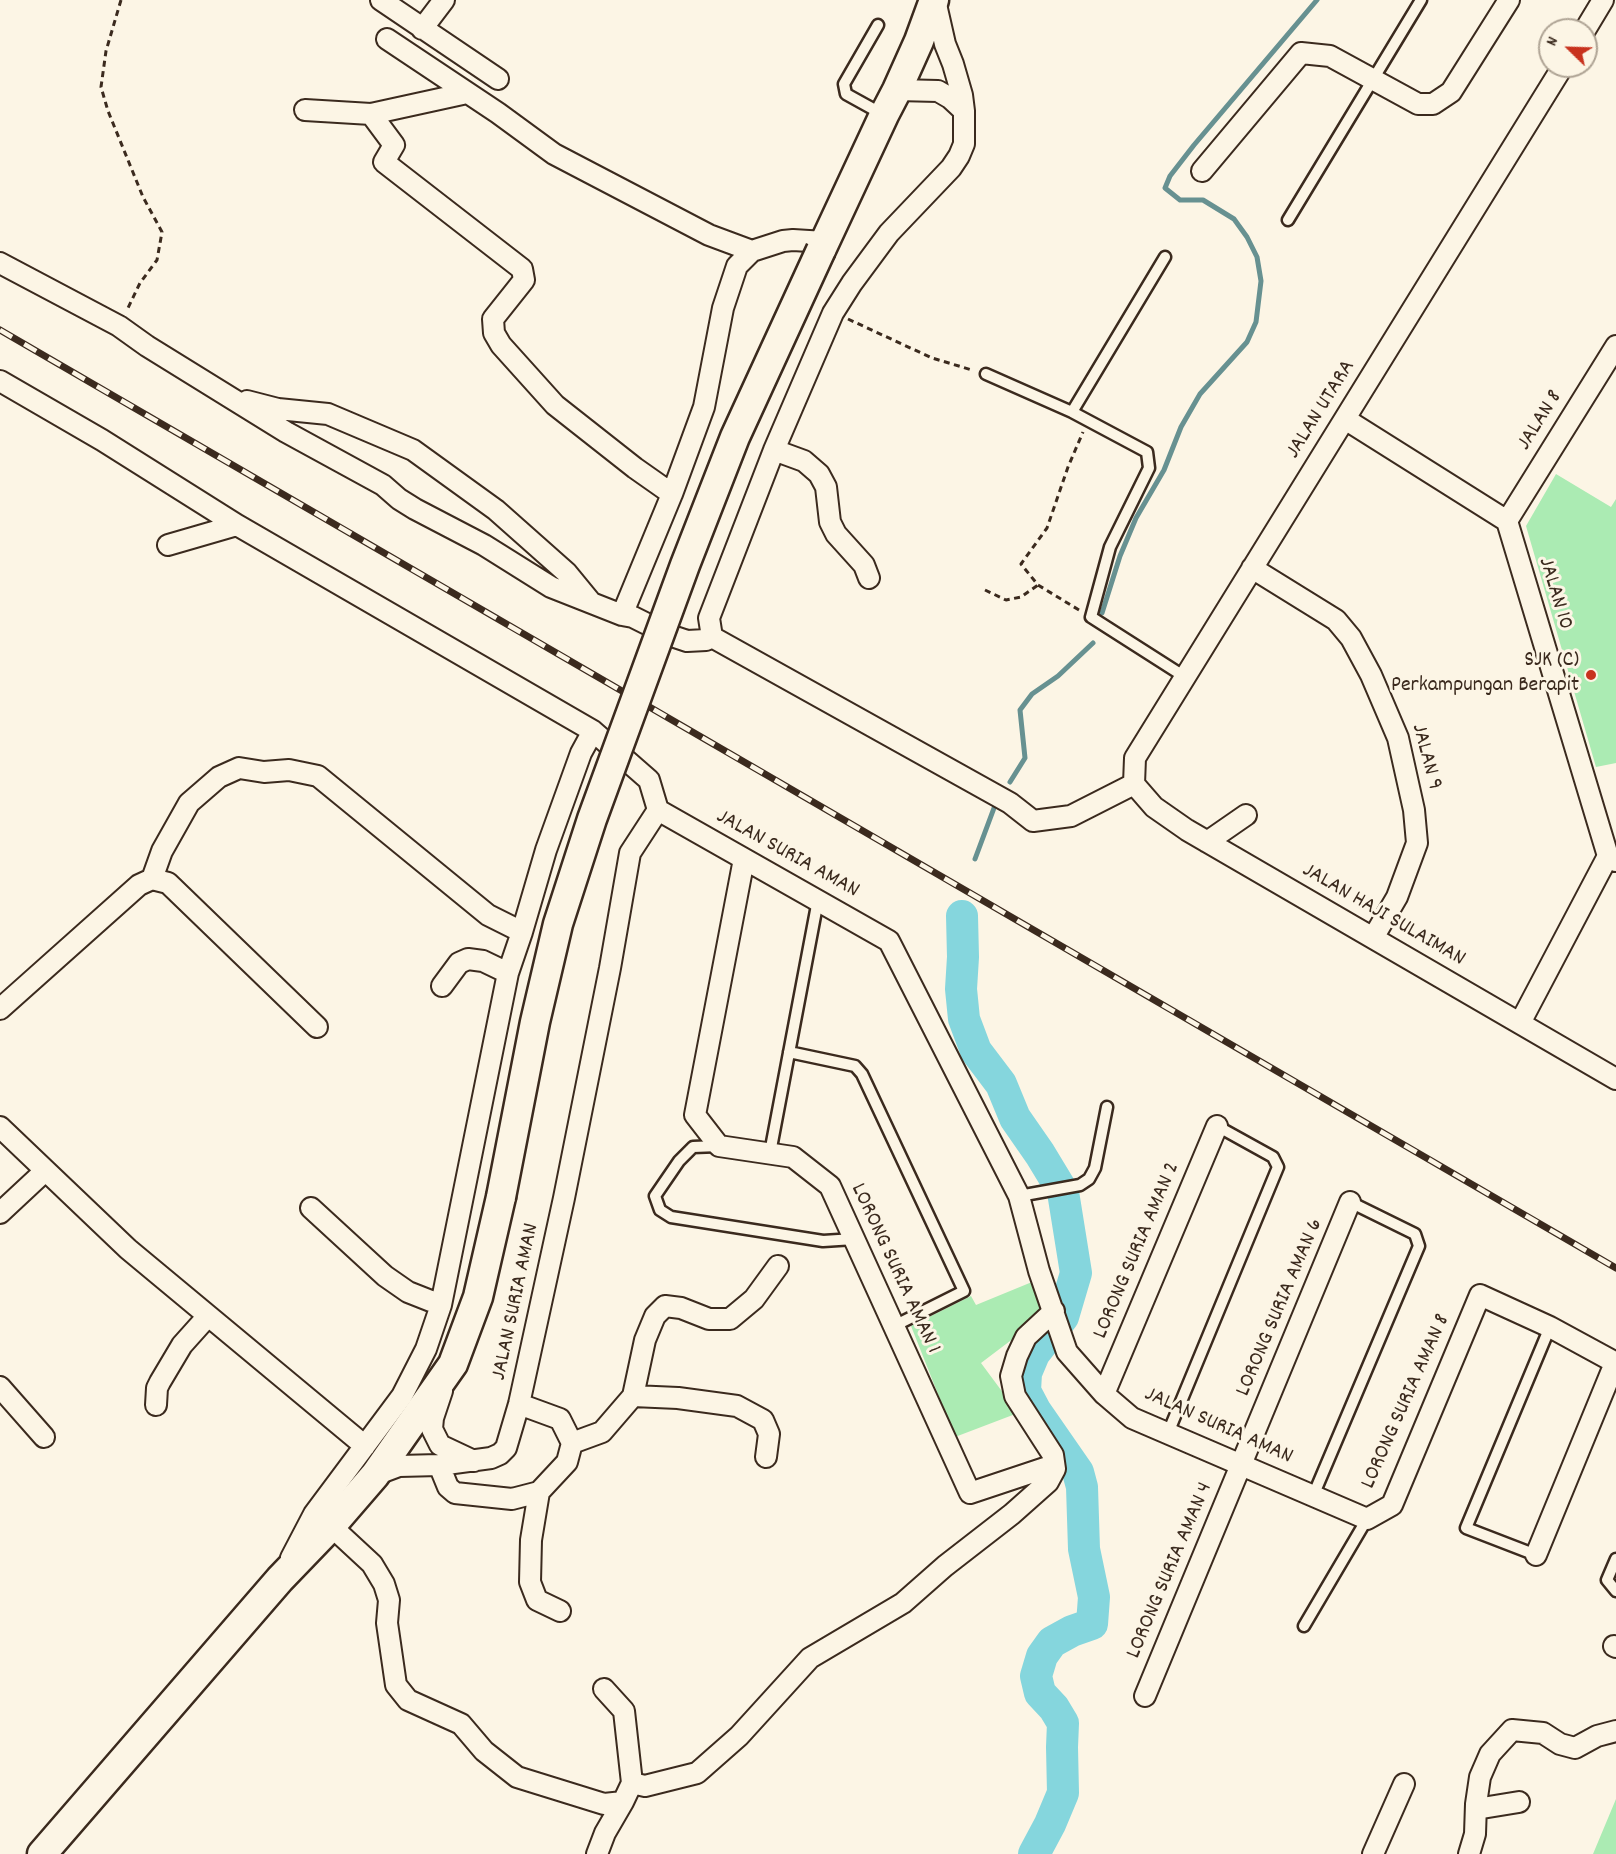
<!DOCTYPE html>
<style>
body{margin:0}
#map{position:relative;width:1616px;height:1854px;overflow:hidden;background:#fcf5e5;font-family:Dekko,sans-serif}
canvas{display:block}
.north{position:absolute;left:1538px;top:18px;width:60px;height:60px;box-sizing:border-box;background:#fcf5e5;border:2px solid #afa495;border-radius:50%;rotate:293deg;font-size:16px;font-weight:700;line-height:24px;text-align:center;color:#3b2a1e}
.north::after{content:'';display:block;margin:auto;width:21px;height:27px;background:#c8321e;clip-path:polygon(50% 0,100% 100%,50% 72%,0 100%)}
</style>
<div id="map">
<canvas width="1616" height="1854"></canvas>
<div class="north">N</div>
</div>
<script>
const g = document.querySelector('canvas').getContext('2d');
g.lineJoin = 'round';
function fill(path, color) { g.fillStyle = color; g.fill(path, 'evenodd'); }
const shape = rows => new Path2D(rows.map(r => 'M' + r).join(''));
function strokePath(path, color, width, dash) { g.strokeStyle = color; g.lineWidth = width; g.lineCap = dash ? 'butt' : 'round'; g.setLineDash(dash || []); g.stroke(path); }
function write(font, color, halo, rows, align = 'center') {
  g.font = font + ' Dekko,sans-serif'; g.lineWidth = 6; g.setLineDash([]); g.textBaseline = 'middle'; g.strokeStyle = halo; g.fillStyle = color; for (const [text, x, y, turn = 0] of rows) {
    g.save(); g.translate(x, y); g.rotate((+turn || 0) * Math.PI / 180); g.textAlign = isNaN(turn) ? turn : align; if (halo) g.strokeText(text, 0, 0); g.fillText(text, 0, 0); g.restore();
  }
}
fill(shape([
 [1556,474,1611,507,1616,499,1616,763,1596,767,1526,526],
 [1032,1282,1043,1316,981,1363,1018,1413,955,1437,911,1326,971,1296,976,1305],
 [1616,1799,1616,1854,1593,1854]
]), '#abebb3');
strokePath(shape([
 [1102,613,1120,556,1136,518,1164,470,1181,427,1200,394,1247,342,1256,322,1261,281,1257,257,1247,237,1234,219,1203,200,1180,200,1165,188,1170,176,1194,145,1317,0],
 [1010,782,1025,758,1020,710,1032,694,1058,676,1093,643],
 [975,859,994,808]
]), '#679191', 5);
strokePath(shape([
 [962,916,963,957,961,989,964,1019,976,1051,1001,1084,1015,1118,1040,1154,1063,1192,1076,1273,1063,1317,1034,1354,1026,1373,1025,1391,1035,1410,1078,1472,1082,1487,1084,1549,1094,1597,1092,1624,1072,1631,1052,1642,1042,1656,1036,1676,1040,1693,1054,1708,1063,1723,1062,1747,1063,1793,1050,1824,1034,1854]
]), '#85d6dd', 32);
const lane = shape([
 [878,25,844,84,846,94,884,115],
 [1288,220,1421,0],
 [1165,257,1072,412,1147,452,1149,468,1110,547,1091,617,1185,677],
 [986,374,1072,412],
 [789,1052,855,1066,862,1074,964,1291,894,1326],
 [719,1146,693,1147,679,1161,655,1196,660,1210,671,1217,823,1241,854,1239],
 [770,1153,818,900],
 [1019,1196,1080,1185,1089,1179,1095,1168,1107,1107],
 [1168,1433,1278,1167,1273,1157,1217,1126],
 [1313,1496,1419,1246,1415,1234,1350,1202],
 [1536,1555,1466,1528,1550,1327],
 [1616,1559,1607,1580,1616,1591],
 [1304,1626,1367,1519]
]);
const street = shape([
 [381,0,498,79],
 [935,0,945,44,953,64,962,95,964,111,964,144,959,156,951,168,889,233,852,283,833,313,774,450,709,618,712,637,1010,803,1033,821,1071,816,1134,784],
 [422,29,444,0],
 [1585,30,1603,0],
 [387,39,498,113,554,154,709,235,752,251],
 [897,90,938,91,950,98,964,111],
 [305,110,371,114,467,93],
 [371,114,394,145,384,162,522,269,524,280,493,319,494,333,501,345,555,405,635,468,672,494],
 [1202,171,1301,53,1330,56,1418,104,1433,104,1451,92,1509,0],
 [0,263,119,326,147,346,286,432,383,485,399,499,415,509,484,545,551,587,622,615,633,617,669,635,687,641,706,640,712,637],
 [0,381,102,440,237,525],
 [247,401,278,409,328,414,413,450,496,510,567,573,590,601],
 [1345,419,1507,521,1608,856,1616,861],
 [774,450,804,461,819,474,826,487,830,522,836,534,864,565,869,578],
 [1507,521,1616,346],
 [168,545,237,525,593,731,649,780,658,810],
 [1252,568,1336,620,1351,638,1371,675,1398,738,1414,810,1417,843,1397,897,1373,938],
 [622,615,672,494,704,407,723,308,737,266,752,251,783,241,793,240,825,242],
 [1134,784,1135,758,1563,66],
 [1134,784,1154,807,1187,830,1616,1079],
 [658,810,889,941,1019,1196,1039,1271,1067,1352,1104,1394,1132,1418,1367,1519,1392,1505,1480,1295,1550,1327,1616,1363],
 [1207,842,1246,815],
 [744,859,695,1115,719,1146,793,1157,830,1186,970,1493,1054,1465],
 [152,879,162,851,189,803,219,777,239,768,264,772,289,770,318,776,488,915,522,932],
 [442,986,459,963,468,959,483,961,508,973],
 [0,1009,139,885,152,879,168,883,317,1027],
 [1520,1023,1608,856],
 [0,1127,128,1249,365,1446],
 [311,1208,385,1276,408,1292,441,1305],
 [0,1213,45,1171],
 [0,1387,44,1437],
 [442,1391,433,1418,432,1429,440,1445,474,1461],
 [1104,1394,1217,1126],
 [633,1396,678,1398,737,1406,763,1420,769,1434,766,1457],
 [156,1405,157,1388,160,1382,182,1345,208,1316],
 [572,1443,602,1432,633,1396,645,1340,655,1316,665,1306,681,1308,709,1319,730,1319,754,1299,778,1266],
 [439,1465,448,1487,455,1493,512,1499,539,1492,567,1462,572,1443,560,1419,519,1404],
 [375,1475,399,1466,439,1465,491,1458,500,1454,506,1448,519,1404,564,1198,610,968,630,853,658,810],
 [539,1492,531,1540,530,1582,537,1600,560,1611],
 [331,1526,372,1564,384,1584,389,1600,387,1623,396,1685,408,1700,461,1724,484,1751,517,1777,604,1804,623,1802,632,1783],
 [1536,1555,1615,1363],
 [291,1558,314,1514,402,1396,426,1349,441,1305,508,973,522,932,546,850,581,753,593,731],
 [1614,1646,1616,1647],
 [604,1689,624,1711,632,1783,645,1786,697,1773,739,1736,810,1658,903,1603,945,1566,1012,1514,1048,1482,1055,1469,1053,1455,1015,1396,1011,1376,1017,1356,1026,1337,1054,1311],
 [1145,1696,1350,1202],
 [1476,1809,1519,1802],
 [597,1854,605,1833,623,1802],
 [1373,1854,1404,1784],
 [1469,1854,1475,1834,1476,1804,1480,1777,1490,1754,1512,1730,1543,1733,1560,1744,1575,1748,1597,1736,1616,1731]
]);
const secondary = shape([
 [821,250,884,115,897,90,919,41,934,0],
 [42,1854,280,1579,331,1526,375,1475,453,1364,478,1297,501,1197]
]);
strokePath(lane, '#3b2a1e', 15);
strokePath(street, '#3b2a1e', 24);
strokePath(secondary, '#3b2a1e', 33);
strokePath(shape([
 [121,0,106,51,101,87,108,111,143,197,162,232,157,260,140,283,127,310],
 [848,319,932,358,972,370],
 [985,590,1006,600,1021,597,1038,585],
 [1079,610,1038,585,1021,564,1047,528,1068,467,1083,432]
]), '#3b2a1e', 3, [6, 4.5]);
strokePath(lane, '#fcf5e5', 10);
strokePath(street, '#fcf5e5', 20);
strokePath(secondary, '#fcf5e5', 28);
const rail = shape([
 [0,330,1616,1268]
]);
strokePath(rail, '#3b2a1e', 7);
strokePath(rail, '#fcf5e5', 4.5, [14]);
const secondaryBridge = shape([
 [501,1197,535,1022,558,924,592,819,685,565,735,437,821,250]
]);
strokePath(secondaryBridge, '#3b2a1e', 33, []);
strokePath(secondaryBridge, '#fcf5e5', 28);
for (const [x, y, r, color] of [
 [1591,675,6,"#c8321e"]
]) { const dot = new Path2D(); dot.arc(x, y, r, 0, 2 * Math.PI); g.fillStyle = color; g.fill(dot); strokePath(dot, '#fcf5e5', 2); }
write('22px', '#3b2a1e', '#fcf5e5', [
 ["JALAN UTARA",1322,410,-58],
 ["JALAN 8",1541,421,-58],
 ["JALAN 10",1554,594,73],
 ["JALAN 9",1425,757,75],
 ["JALAN SURIA AMAN",787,855,29],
 ["JALAN HAJI SULAIMAN",1383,916,30],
 ["LORONG SURIA AMAN 2",1138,1251,-67],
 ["LORONG SURIA AMAN 1",894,1269,65],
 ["JALAN SURIA AMAN",517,1302,-78],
 ["LORONG SURIA AMAN 6",1281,1308,-67],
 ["LORONG SURIA AMAN 8",1407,1402,-66],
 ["JALAN SURIA AMAN",1218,1427,24],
 ["LORONG SURIA AMAN 4",1171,1571,-67]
]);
write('22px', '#3b2a1e', '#fcf5e5', [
 ["SJK (C)",1579,662],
 ["Perkampungan Berapit",1579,687]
], 'right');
</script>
